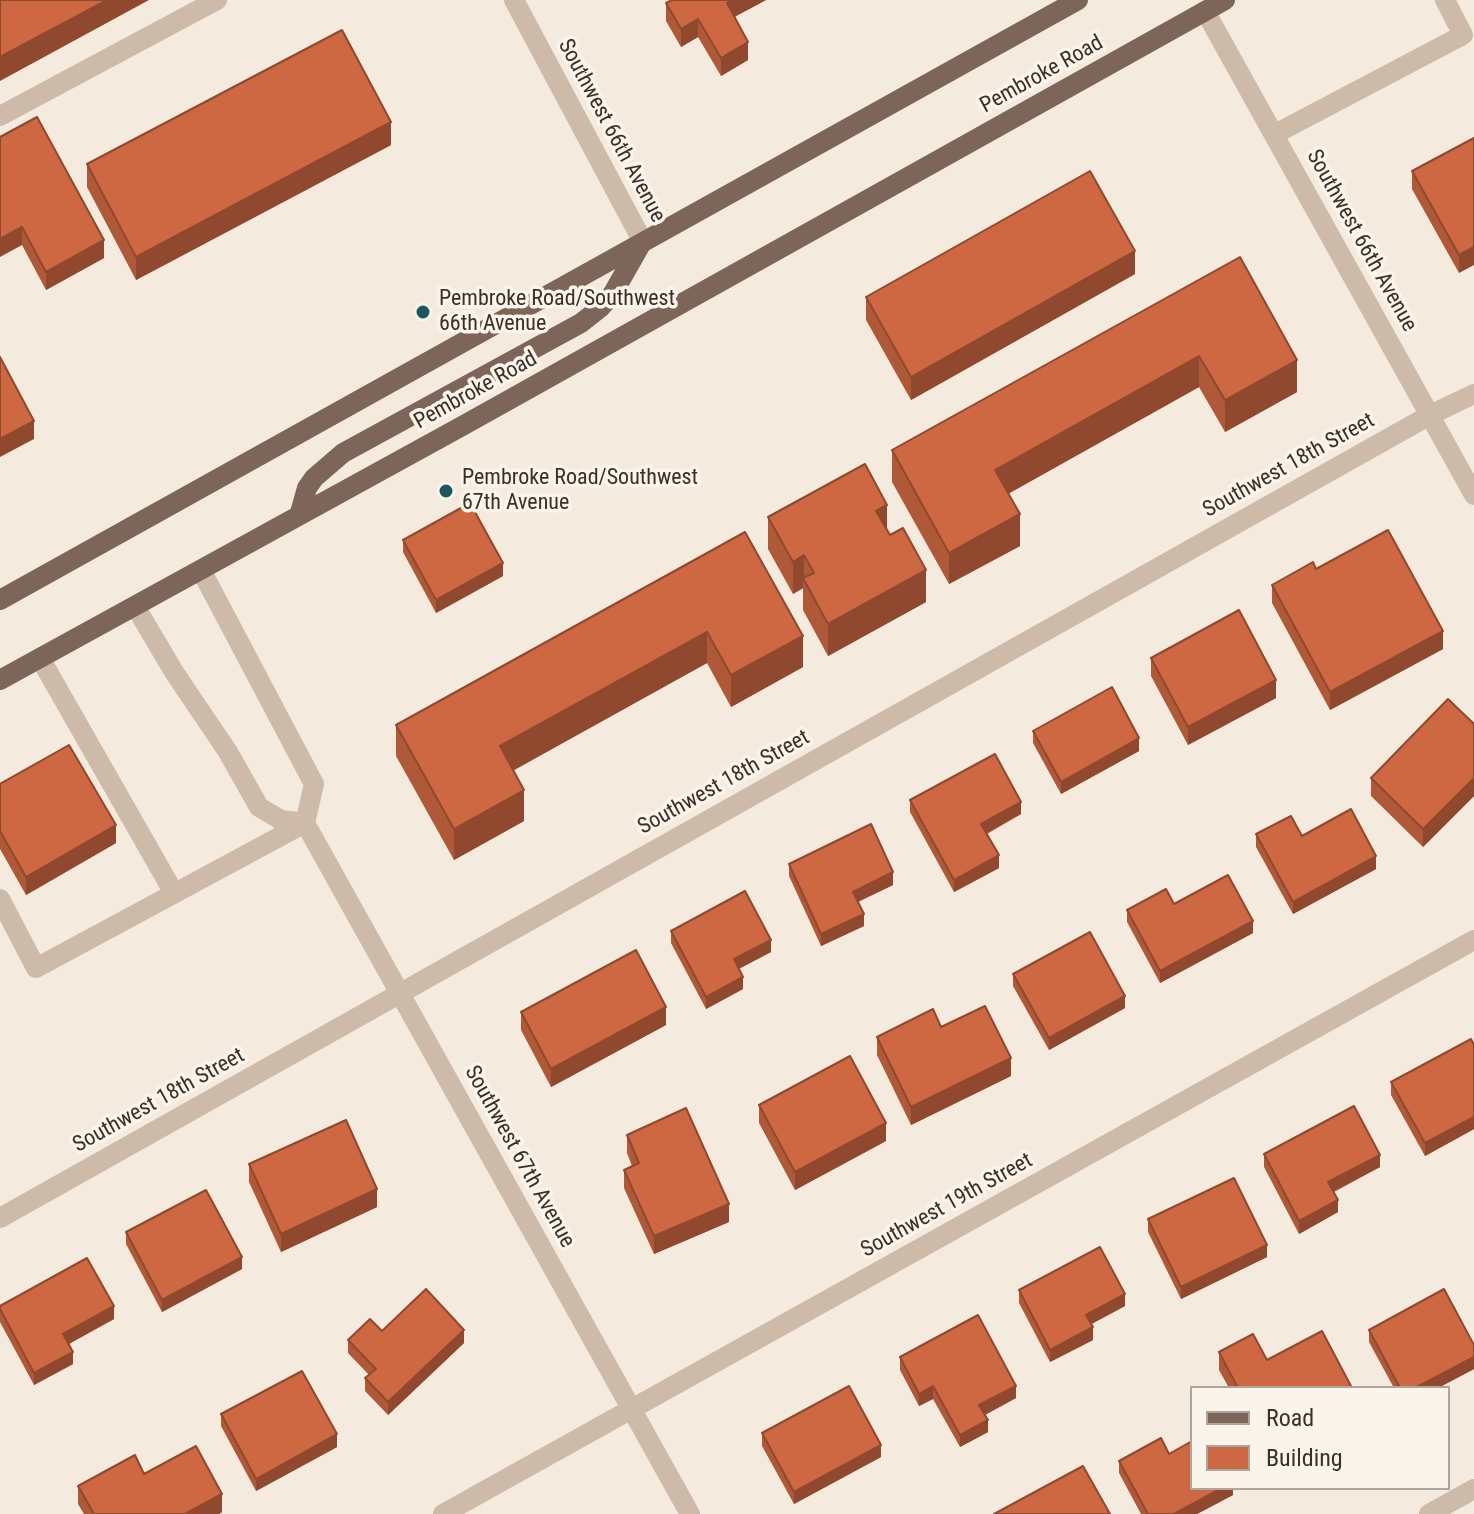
<!DOCTYPE html>
<style>
body{margin:0}
#map{position:relative;width:1474px;height:1514px;overflow:hidden;background:#f4eadd;font-family:"Roboto Condensed",sans-serif}
canvas{display:block}
.legend{position:absolute;left:1190px;top:1386px;width:260px;height:104px;box-sizing:border-box;background:#fbf4ea;border:2px solid #aea59d;margin:0;padding:10px 14px;list-style:none;font-size:24px;color:#3a2f29}
.legend li{display:flex;align-items:center;gap:16px;height:40px}
.legend b{width:40px;border:2px solid #aea59d}
</style>
<div id="map">
<canvas width="1474" height="1514"></canvas>
<ul class="legend">
<li><b style="height:10px;background:#7d6659"></b>Road</li>
<li><b style="height:22px;background:#cd6842"></b>Building</li>
</ul>
</div>
<script>
const g = document.querySelector('canvas').getContext('2d');
g.lineJoin = 'round';
const shape = rows => new Path2D(rows.map(r => 'M' + r).join(''));
function strokePath(path, color, width, dash) { g.strokeStyle = color; g.lineWidth = width; g.lineCap = dash ? 'butt' : 'round'; g.setLineDash(dash || []); g.stroke(path); }
function fill(path, color) { g.fillStyle = color; g.fill(path, 'evenodd'); }
function write(font, color, halo, rows, align = 'center') {
  g.font = font + ' "Roboto Condensed",sans-serif'; g.lineWidth = 7; g.setLineDash([]); g.textBaseline = 'middle'; g.strokeStyle = halo; g.fillStyle = color; for (const [text, x, y, turn = 0] of rows) {
    g.save(); g.translate(x, y); g.rotate((+turn || 0) * Math.PI / 180); g.textAlign = isNaN(turn) ? turn : align; if (halo) g.strokeText(text, 0, 0); g.fillText(text, 0, 0); g.restore();
  }
}
strokePath(shape([
 [514,0,643,242],
 [1205,11,1474,495],
 [0,116,217,0],
 [1275,134,1463,35,1445,0],
 [201,570,314,784,305,823,690,1514],
 [135,606,174,672,228,752,259,807,281,820,305,823],
 [40,658,174,893],
 [0,899,36,968,305,823],
 [0,1218,1430,415,1474,394],
 [443,1514,1474,940],
 [1429,1514,1474,1489]
]), '#cdbaa8', 20);
strokePath(shape([
 [300,513,307,488,314,478,343,453,581,323,600,308,612,295,641,244],
 [0,600,1078,0],
 [0,680,464,425,1225,0]
]), '#7d6659', 20);
fill(shape([
 [672,0,766,0,734,17,748,60,721,76,698,37,681,47,666,21,666,3],
 [0,137,104,258,46,290,22,245],
 [1474,138,1459,273,1412,189,1412,171],
 [391,145,136,280,87,187,87,164],
 [1240,257,1297,392,1225,432,1199,387,1008,494,1020,546,949,584,892,482,892,450],
 [1135,274,911,400,866,320,866,297],
 [768,517,887,531,926,602,828,656,803,610,803,588,793,594,768,549],
 [745,532,803,667,731,707,707,663,513,770,524,821,454,860,396,756,396,725],
 [403,540,503,576,436,613,403,552],
 [1316,569,1443,649,1330,710,1272,603,1272,585],
 [1151,658,1276,698,1188,745,1151,676],
 [1474,724,1474,796,1423,847,1371,796,1371,778],
 [1033,731,1139,751,1061,794,1033,743],
 [0,784,116,843,26,895,0,849],
 [910,800,1021,814,987,834,999,868,954,892,910,812],
 [1256,834,1302,836,1376,869,1293,914,1256,847],
 [789,864,893,885,858,902,864,926,821,946,789,876],
 [1174,904,1253,933,1160,983,1127,922,1127,910],
 [671,931,771,952,739,969,743,989,706,1009,671,943],
 [1013,974,1125,1008,1049,1050,1013,986],
 [521,1012,666,1025,551,1087,521,1030],
 [941,1027,1011,1076,911,1125,877,1055,877,1037],
 [1474,1045,1474,1129,1425,1156,1391,1095,1391,1082],
 [759,1105,886,1141,795,1190,759,1123],
 [627,1135,729,1222,654,1254,624,1188,624,1170,632,1166,627,1153],
 [1264,1154,1380,1167,1334,1192,1338,1212,1299,1234,1264,1167],
 [249,1164,377,1207,281,1252,249,1182],
 [1148,1219,1267,1257,1181,1299,1148,1232],
 [126,1232,242,1269,162,1312,126,1244],
 [1019,1290,1125,1306,1091,1324,1093,1340,1050,1362,1019,1303],
 [0,1306,114,1319,69,1344,73,1364,34,1385,0,1322],
 [1369,1330,1474,1369,1438,1388,1394,1388,1369,1342],
 [382,1331,464,1343,388,1415,365,1391,365,1378,369,1375,348,1353,348,1340],
 [1219,1352,1267,1360,1352,1388,1229,1388,1219,1370],
 [900,1357,1016,1398,985,1415,988,1432,960,1447,933,1399,919,1406,900,1370],
 [221,1414,337,1447,256,1491,221,1426],
 [762,1433,881,1457,794,1504,762,1446],
 [1169,1454,1233,1488,1233,1495,1197,1514,1141,1514,1119,1473,1119,1461],
 [144,1474,222,1512,219,1514,84,1514,78,1504,78,1486]
]), '#b05939');
fill(shape([
 [107,0,149,0,0,81,0,57],
 [732,0,766,0,727,21,727,3],
 [698,19,698,37,681,47,681,29],
 [748,42,748,60,721,76,721,58],
 [391,122,391,145,136,280,136,257],
 [22,227,22,245,0,257,0,239],
 [104,240,104,258,46,290,46,272],
 [1474,247,1474,265,1459,273,1459,255],
 [1135,251,1135,274,911,400,911,377],
 [1199,356,1199,387,995,501,995,470],
 [1297,360,1297,392,1225,432,1225,400],
 [34,421,34,439,0,457,0,439],
 [887,505,887,536,876,511],
 [1020,514,1020,546,949,584,949,553],
 [804,555,804,581,803,578,803,588,793,594,793,562],
 [503,563,503,576,436,613,436,600],
 [926,570,926,602,828,656,828,624],
 [1443,631,1443,649,1330,710,1330,692],
 [707,632,707,663,500,778,500,746],
 [803,636,803,667,731,707,731,675],
 [1276,680,1276,698,1188,745,1188,727],
 [1139,738,1139,751,1061,794,1061,782],
 [1474,778,1474,796,1423,847,1423,829],
 [524,790,524,821,454,860,454,829],
 [1021,802,1021,814,981,836,981,824],
 [116,825,116,843,26,895,26,877],
 [999,855,999,868,954,892,954,880],
 [1376,856,1376,869,1293,914,1293,902],
 [893,872,893,885,853,904,853,892],
 [864,914,864,926,821,946,821,934],
 [1253,921,1253,933,1160,983,1160,971],
 [771,940,771,952,734,971,734,959],
 [743,977,743,989,706,1009,706,997],
 [1125,996,1125,1008,1049,1050,1049,1038],
 [666,1007,666,1025,551,1087,551,1069],
 [1011,1058,1011,1076,911,1125,911,1107],
 [1474,1117,1474,1129,1425,1156,1425,1143],
 [886,1123,886,1141,795,1190,795,1172],
 [1380,1155,1380,1167,1328,1194,1328,1182],
 [377,1189,377,1207,281,1252,281,1234],
 [1338,1200,1338,1212,1299,1234,1299,1221],
 [729,1204,729,1222,654,1254,654,1236],
 [1267,1245,1267,1257,1181,1299,1181,1287],
 [242,1257,242,1269,162,1312,162,1300],
 [1125,1294,1125,1306,1086,1327,1086,1315],
 [114,1306,114,1319,63,1347,63,1334],
 [1093,1327,1093,1340,1050,1362,1050,1350],
 [464,1330,464,1343,388,1415,388,1402],
 [73,1352,73,1364,34,1385,34,1373],
 [1474,1357,1474,1369,1438,1388,1415,1388],
 [933,1386,933,1399,919,1406,919,1394],
 [1016,1386,1016,1398,979,1418,979,1405],
 [988,1420,988,1432,960,1447,960,1435],
 [337,1434,337,1447,256,1491,256,1479],
 [881,1445,881,1457,794,1504,794,1492],
 [1222,1488,1233,1488,1233,1495,1197,1514,1174,1514],
 [222,1494,222,1512,219,1514,185,1514]
]), '#90492e');
const building = shape([
 [0,0,107,0,0,57,0,0],
 [672,0,732,0,727,3,748,42,721,58,698,19,681,29,666,3,672,0],
 [342,30,391,122,136,257,87,164,342,30],
 [37,117,104,240,46,272,22,227,0,239,0,137,37,117],
 [1474,138,1474,247,1459,255,1412,171,1474,138],
 [1090,171,1135,251,911,377,866,297,1090,171],
 [1240,257,1297,360,1225,400,1199,356,995,470,1020,514,949,553,892,450,1240,257],
 [0,357,34,421,0,439,0,357],
 [865,464,887,505,876,511,890,535,903,528,926,570,828,624,803,578,814,573,804,555,793,562,768,517,865,464],
 [470,503,503,563,436,600,403,540,470,503],
 [1388,530,1443,631,1330,692,1272,585,1313,562,1316,569,1388,530],
 [745,532,803,636,731,675,707,632,500,746,524,790,454,829,396,725,745,532],
 [1239,610,1276,680,1188,727,1151,658,1239,610],
 [1112,687,1139,738,1061,782,1033,731,1112,687],
 [1448,699,1474,724,1474,778,1423,829,1371,778,1448,699],
 [69,745,116,825,26,877,0,831,0,784,69,745],
 [995,754,1021,802,981,824,999,855,954,880,910,800,995,754],
 [1351,809,1376,856,1293,902,1256,834,1291,816,1302,836,1351,809],
 [871,824,893,872,853,892,864,914,821,934,789,864,871,824],
 [1228,875,1253,921,1160,971,1127,910,1166,889,1174,904,1228,875],
 [745,891,771,940,734,959,743,977,706,997,671,931,745,891],
 [1090,932,1125,996,1049,1038,1013,974,1090,932],
 [636,950,666,1007,551,1069,521,1012,636,950],
 [985,1006,1011,1058,911,1107,877,1037,933,1009,941,1027,985,1006],
 [1471,1039,1474,1045,1474,1117,1425,1143,1391,1082,1471,1039],
 [850,1056,886,1123,795,1172,759,1105,850,1056],
 [1354,1106,1380,1155,1328,1182,1338,1200,1299,1221,1264,1154,1354,1106],
 [686,1108,729,1204,654,1236,624,1170,639,1163,627,1135,686,1108],
 [346,1120,377,1189,281,1234,249,1164,346,1120],
 [1234,1178,1267,1245,1181,1287,1148,1219,1234,1178],
 [206,1190,242,1257,162,1300,126,1232,206,1190],
 [1100,1247,1125,1294,1086,1315,1093,1327,1050,1350,1019,1290,1100,1247],
 [87,1258,114,1306,63,1334,73,1352,34,1373,0,1309,0,1306,87,1258],
 [426,1289,464,1330,388,1402,365,1378,376,1369,348,1340,370,1319,382,1331,426,1289],
 [1444,1289,1474,1345,1474,1357,1415,1388,1400,1388,1369,1330,1444,1289],
 [978,1315,1016,1386,979,1405,988,1420,960,1435,933,1386,919,1394,900,1357,978,1315],
 [1322,1331,1352,1388,1238,1388,1219,1352,1253,1334,1267,1360,1322,1331],
 [302,1371,337,1434,256,1479,221,1414,302,1371],
 [849,1386,881,1445,794,1492,762,1433,849,1386],
 [1161,1438,1169,1454,1192,1441,1192,1488,1222,1488,1174,1514,1148,1514,1119,1461,1161,1438],
 [196,1446,222,1494,185,1514,94,1514,78,1486,135,1455,144,1474,196,1446],
 [1083,1466,1110,1514,994,1514,1083,1466]
]);
fill(building, '#cd6842');
strokePath(building, '#90492e', 2);
for (const [x, y, r, color] of [
 [423,312,8,"#1b585e"],
 [446,491,8,"#1b585e"]
]) { const dot = new Path2D(); dot.arc(x, y, r, 0, 2 * Math.PI); g.fillStyle = color; g.fill(dot); strokePath(dot, '#fbf4ea', 3); }
write('22px', '#3a2f29', '#fbf4ea', [
 ["Pembroke Road",1042,75,-29],
 ["Southwest 66th Avenue",611,131,62],
 ["Southwest 66th Avenue",1361,241,61],
 ["Pembroke Road",476,391,-29],
 ["Southwest 18th Street",1289,466,-29],
 ["Southwest 18th Street",724,783,-29],
 ["Southwest 18th Street",159,1101,-29],
 ["Southwest 67th Avenue",519,1157,61],
 ["Southwest 19th Street",947,1206,-29]
]);
write('22px', '#3a2f29', '#fbf4ea', [
 ["Pembroke Road/Southwest",439,299],
 ["66th Avenue",439,324],
 ["Pembroke Road/Southwest",462,478],
 ["67th Avenue",462,503]
], 'left');
</script>
